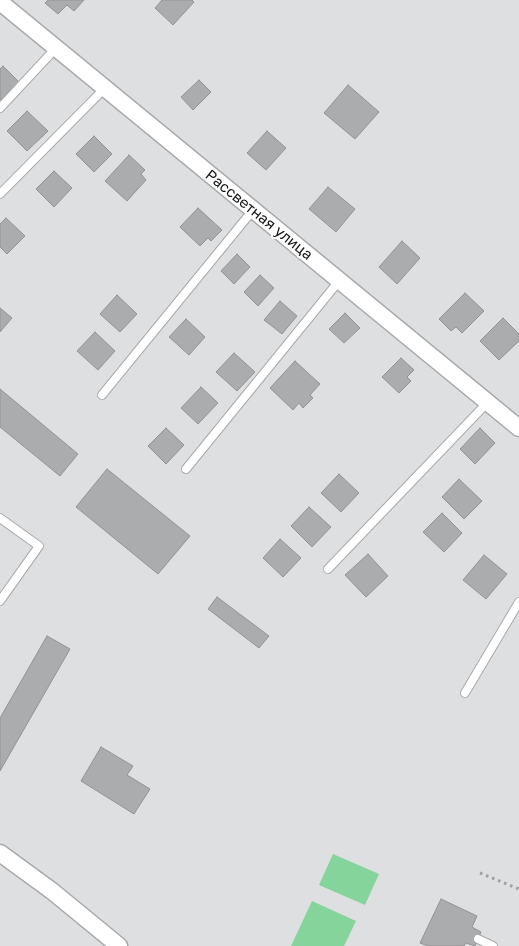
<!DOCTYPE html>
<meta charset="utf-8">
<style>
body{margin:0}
canvas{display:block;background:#dedfe1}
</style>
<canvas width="519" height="946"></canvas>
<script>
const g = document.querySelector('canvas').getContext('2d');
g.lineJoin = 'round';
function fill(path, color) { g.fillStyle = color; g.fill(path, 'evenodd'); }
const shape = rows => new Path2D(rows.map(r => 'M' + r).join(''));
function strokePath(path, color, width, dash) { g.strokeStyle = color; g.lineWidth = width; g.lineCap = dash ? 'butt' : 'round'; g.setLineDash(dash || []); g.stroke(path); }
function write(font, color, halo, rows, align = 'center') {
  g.font = font + ' "Golos Text",sans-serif'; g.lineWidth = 4; g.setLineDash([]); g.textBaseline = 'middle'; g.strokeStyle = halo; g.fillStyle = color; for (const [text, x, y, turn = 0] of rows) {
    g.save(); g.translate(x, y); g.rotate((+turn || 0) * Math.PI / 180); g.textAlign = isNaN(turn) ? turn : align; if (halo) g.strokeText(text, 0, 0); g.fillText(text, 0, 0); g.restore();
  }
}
fill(shape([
 [333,854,379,874,365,905,319,885],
 [312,901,356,921,344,946,291,946]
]), '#85d49b');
const building = shape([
 [48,0,84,0,74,11,67,5,58,14,45,3,48,0],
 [162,0,192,0,194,2,173,25,155,8,162,0],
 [3,66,19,82,1,100,0,99,0,69,3,66],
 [199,80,211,92,193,110,181,97,199,80],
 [348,85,379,112,355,139,324,113,348,85],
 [27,111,48,131,27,151,7,131,27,111],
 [267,131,286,148,266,170,247,153,267,131],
 [94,136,112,154,94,172,76,154,94,136],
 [129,155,145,170,141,174,146,180,127,201,105,181,129,155],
 [54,171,72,188,54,207,36,189,54,171],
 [328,187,355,209,336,232,309,209,328,187],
 [198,208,222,230,211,241,208,238,200,246,180,227,198,208],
 [6,218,25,236,7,254,0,247,0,224,6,218],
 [402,241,420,258,397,284,379,267,402,241],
 [237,254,250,267,234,284,221,271,237,254],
 [260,275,274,288,258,306,244,292,260,275],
 [465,293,484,311,462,333,456,327,451,331,439,319,465,293],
 [117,295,137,314,120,332,100,314,117,295],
 [280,301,297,316,282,334,264,320,280,301],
 [0,308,12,318,0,332,0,308],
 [345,313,360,328,344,343,329,329,345,313],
 [503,318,519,334,519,341,499,360,480,341,503,318],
 [186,319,205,337,189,355,169,337,186,319],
 [95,332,115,351,98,370,77,351,95,332],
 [234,353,255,372,237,391,216,372,234,353],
 [401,358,414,370,407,377,411,381,399,393,382,377,401,358],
 [295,361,320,384,310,395,313,398,303,408,299,403,293,410,270,388,295,361],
 [201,387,218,403,198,424,181,408,201,387],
 [0,389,78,454,60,476,0,427,0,389],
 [166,428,184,445,166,464,148,446,166,428],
 [480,428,495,443,475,464,460,449,480,428],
 [107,469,190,536,158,574,76,507,107,469],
 [339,474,359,493,341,512,321,493,339,474],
 [459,479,482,501,464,519,442,497,459,479],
 [309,507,331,527,312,547,291,526,309,507],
 [442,513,462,533,444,552,423,532,442,513],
 [280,539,301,558,283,577,263,558,280,539],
 [368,554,388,576,366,597,345,575,368,554],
 [484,555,507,574,486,599,463,580,484,555],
 [217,597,269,636,259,648,208,609,217,597],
 [47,636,70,649,0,771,0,718,47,636],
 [101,747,133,766,127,775,150,789,134,814,81,781,101,747],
 [441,899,477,916,472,927,481,932,475,946,466,943,464,946,428,946,420,943,441,899]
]);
fill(building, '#abacad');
strokePath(building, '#929395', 1);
const lane = shape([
 [0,108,56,48],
 [0,194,105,88],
 [102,395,253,210],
 [186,469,339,281],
 [0,518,39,546,0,601],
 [328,569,487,403],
 [465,693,519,602],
 [478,939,493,946]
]);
const street = shape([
 [0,2,519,428],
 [0,853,52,891,119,946]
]);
strokePath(lane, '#a8a9ab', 10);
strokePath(street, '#a8a9ab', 19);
strokePath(shape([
 [480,873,519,889]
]), '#9e9fa1', 3, [2.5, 4]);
strokePath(lane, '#fff', 8);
strokePath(street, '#fff', 16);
write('15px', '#151616', '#fff', [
 ["Рассветная улица",259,215,39]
]);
</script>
